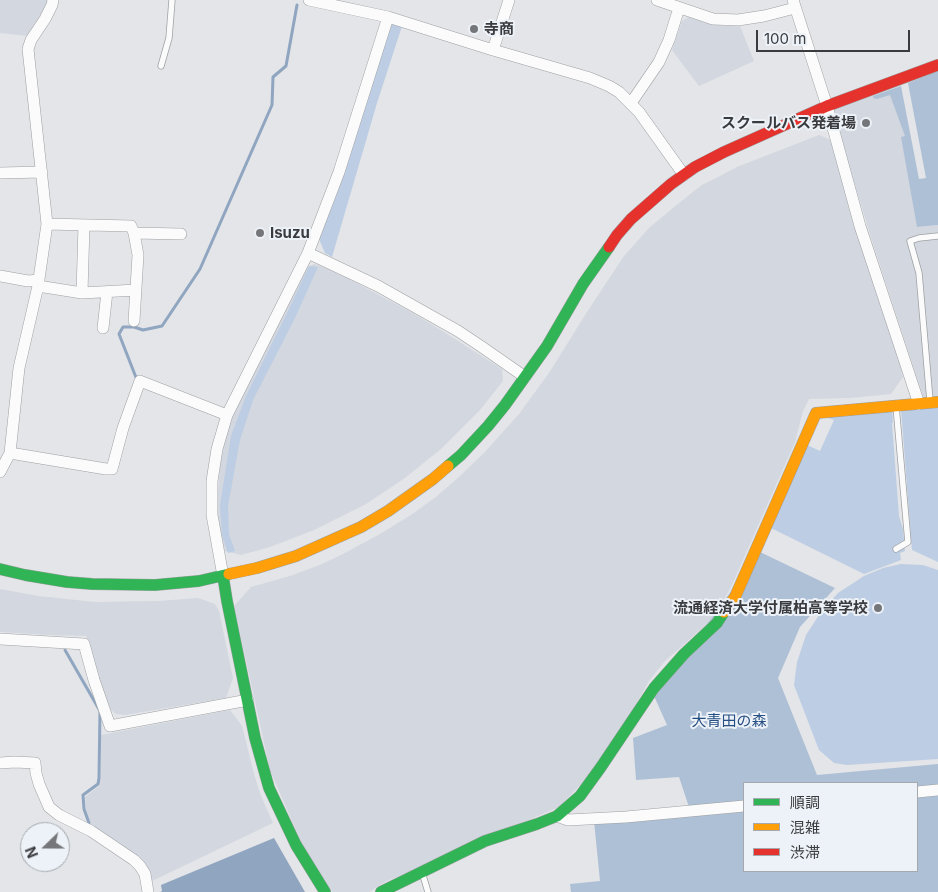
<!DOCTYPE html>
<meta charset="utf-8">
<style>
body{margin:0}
#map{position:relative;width:938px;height:892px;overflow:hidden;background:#e3e5e8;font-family:Inter,"Noto Sans JP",sans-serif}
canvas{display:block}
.legend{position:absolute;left:743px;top:782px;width:175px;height:90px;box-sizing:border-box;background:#edf2f8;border:1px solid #a5a9ae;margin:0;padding:6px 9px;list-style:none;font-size:15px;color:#3a3b3e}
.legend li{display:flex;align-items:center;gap:10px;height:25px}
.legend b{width:25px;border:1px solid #a5a9ae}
.north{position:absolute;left:20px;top:822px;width:50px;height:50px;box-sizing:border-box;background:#edf2f8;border:1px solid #a5a9ae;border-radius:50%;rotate:248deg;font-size:14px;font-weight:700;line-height:20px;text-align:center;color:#3a3b3e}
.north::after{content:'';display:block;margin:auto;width:18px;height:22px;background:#75767a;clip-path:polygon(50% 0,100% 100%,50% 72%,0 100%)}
.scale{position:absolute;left:756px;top:30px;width:154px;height:22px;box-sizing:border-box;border:2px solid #3a3b3e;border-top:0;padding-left:6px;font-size:15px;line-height:18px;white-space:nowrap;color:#3a3b3e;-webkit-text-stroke:4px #edf2f8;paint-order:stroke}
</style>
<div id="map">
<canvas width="938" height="892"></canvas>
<ul class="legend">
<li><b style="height:6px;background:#30b455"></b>順調</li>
<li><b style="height:6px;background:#ff9f0a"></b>混雑</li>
<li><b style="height:6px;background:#e5322d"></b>渋滞</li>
</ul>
<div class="north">N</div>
<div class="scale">100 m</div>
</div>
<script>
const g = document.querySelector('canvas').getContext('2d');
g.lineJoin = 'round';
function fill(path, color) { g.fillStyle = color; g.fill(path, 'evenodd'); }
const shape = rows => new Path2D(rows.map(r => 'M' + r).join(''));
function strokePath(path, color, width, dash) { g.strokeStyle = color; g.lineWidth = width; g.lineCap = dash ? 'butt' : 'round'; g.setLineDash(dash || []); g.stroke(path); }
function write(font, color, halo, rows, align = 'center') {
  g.font = font + ' Inter,"Noto Sans JP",sans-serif'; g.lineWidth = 4; g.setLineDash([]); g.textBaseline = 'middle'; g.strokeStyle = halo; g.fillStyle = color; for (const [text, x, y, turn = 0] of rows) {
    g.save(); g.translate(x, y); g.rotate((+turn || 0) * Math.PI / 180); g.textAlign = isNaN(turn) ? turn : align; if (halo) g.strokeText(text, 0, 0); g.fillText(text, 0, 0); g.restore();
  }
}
fill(shape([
 [0,0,49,0,45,11,29,36,0,33],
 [689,17,705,23,723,26,740,26,754,61,699,86,672,50,682,21],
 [901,86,918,227,938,225,938,397,924,399,873,244,832,110],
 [819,135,831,140,897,351,903,377,891,394,850,398,809,399,803,411,795,442,731,587,718,610,706,625,665,661,649,681,631,713,587,778,559,807,385,882,369,892,332,892,301,842,270,770,234,606,251,587,290,576,320,565,343,554,380,534,411,515,436,497,460,476,484,453,519,414,549,373,587,312,624,256,650,227,689,195,702,185,718,177,737,167],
 [314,264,323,267,347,278,411,312,444,332,502,369,503,381,480,410,441,449,405,478,366,504,314,530,270,547,241,555,225,551,221,538,218,528,217,504,220,467,227,431,234,413,306,268],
 [0,589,38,596,95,602,158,601,198,598,215,604,219,611,233,678,226,698,125,715,116,714,111,710,102,689,86,636,52,635,0,632],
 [230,710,242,726,254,774,261,796,273,823,152,881,146,865,140,857,90,824,86,810,85,797,99,786,101,774,101,735]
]), '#d3d7df');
fill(shape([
 [403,23,377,103,332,257,325,253,319,239,337,194,389,29,392,24],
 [309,266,318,267,295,318,253,400,240,440,228,506,229,534,235,551,228,553,222,535,220,505,231,436,246,396,287,313],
 [938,406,938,562,912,550,901,409],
 [892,408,893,423,892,423,899,516,903,529,905,551,900,553,901,560,864,574,771,528,807,445,820,451,834,420,818,415],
 [901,564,923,565,938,570,938,759,847,765,834,763,819,750,794,685,797,662,806,635,823,609,838,593,864,576,883,568]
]), '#bdcde3');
fill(shape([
 [938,71,938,225,917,227,901,137,905,136,890,95,877,99,873,98,873,96,901,86,919,179,926,178,908,83],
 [760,552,835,588,800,627,778,678,817,775,938,764,938,892,571,892,570,884,600,881,594,821,691,813,679,777,636,780,633,738,667,725,654,696],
 [744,783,917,783,917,871,744,871]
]), '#aec0d6');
fill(shape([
 [274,838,305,892,160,892,162,891,161,885]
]), '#90a5c0');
strokePath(shape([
 [137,380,119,334,123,327,134,327,143,330,162,326,200,269,272,105,273,77,286,66,297,5],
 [65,650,100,711,99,778,98,784,83,795,84,809,89,823]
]), '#90a5c0', 3);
const lane = shape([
 [161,66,169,38,172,0],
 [930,401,919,273,910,241,919,238,938,236],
 [896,549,908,542,896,406],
 [422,872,428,892]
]);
const street = shape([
 [309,0,388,17,493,50,590,78,609,86,619,92,639,112,684,175],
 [657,0,713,19,738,20,764,16,795,8],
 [793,0,827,106,860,226,919,404],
 [493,50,509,0],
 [631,103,659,62,669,40,679,8],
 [0,173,42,172],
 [47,224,131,226,134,233,138,255,134,321],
 [134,233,181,234],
 [308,253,378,286,458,331,482,347,525,377],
 [0,276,28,281,39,280],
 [38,286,82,293,136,290],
 [82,293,84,225],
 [103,328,107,292],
 [10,453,106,469,112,469,123,428,140,381,227,415],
 [0,472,10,453,19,368,38,286,47,224,28,49,31,40,45,19,52,5,53,0],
 [223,576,212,515,212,481,217,449,227,415,308,253,339,172,388,17],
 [0,639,84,644,94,680,110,726,248,700],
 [0,763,15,762,35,763,36,773,39,784,49,807,59,815,91,831,134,860,140,866,145,874,148,892],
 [917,792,938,790],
 [557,816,568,820,626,817,744,806]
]);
const fast = shape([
 [448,466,461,455,488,426,505,405,547,346,583,284,609,247],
 [0,569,25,575,67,582,92,584,155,585,199,581,229,574],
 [223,576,227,601,255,738,269,788,296,845,325,892],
 [381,892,485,841,537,824,557,816,580,796,601,767,654,688,684,654,717,623,724,612]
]);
const slow = shape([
 [229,574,257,568,296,556,361,527,388,511,433,479,448,466],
 [724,612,735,597,816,413,938,402]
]);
const jam = shape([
 [609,247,617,235,631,219,671,184,695,167,724,152,827,106,938,65]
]);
strokePath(lane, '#9ea0a2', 7);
strokePath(street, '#9ea0a2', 12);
strokePath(fast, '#9ea0a2', 12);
strokePath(slow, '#9ea0a2', 12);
strokePath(jam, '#9ea0a2', 12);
strokePath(lane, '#fbfbfc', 5.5);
strokePath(street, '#fbfbfc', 11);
strokePath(fast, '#30b455', 11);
strokePath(slow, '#ff9f0a', 11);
strokePath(jam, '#e5322d', 11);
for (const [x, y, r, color] of [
 [474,29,5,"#75767a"],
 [866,123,5,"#75767a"],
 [260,233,5,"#75767a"],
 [878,608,5,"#75767a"]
]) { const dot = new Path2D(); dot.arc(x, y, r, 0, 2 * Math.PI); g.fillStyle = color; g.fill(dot); strokePath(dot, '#edf2f8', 2); }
write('bold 15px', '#3a3b3e', '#edf2f8', [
 ["寺商",484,29],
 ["スクールバス発着場",856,123,"right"],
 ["Isuzu",270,233],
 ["流通経済大学付属柏高等学校",868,608,"right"]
], 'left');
write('15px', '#264f82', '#edf2f8', [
 ["大青田の森",729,721]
]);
</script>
